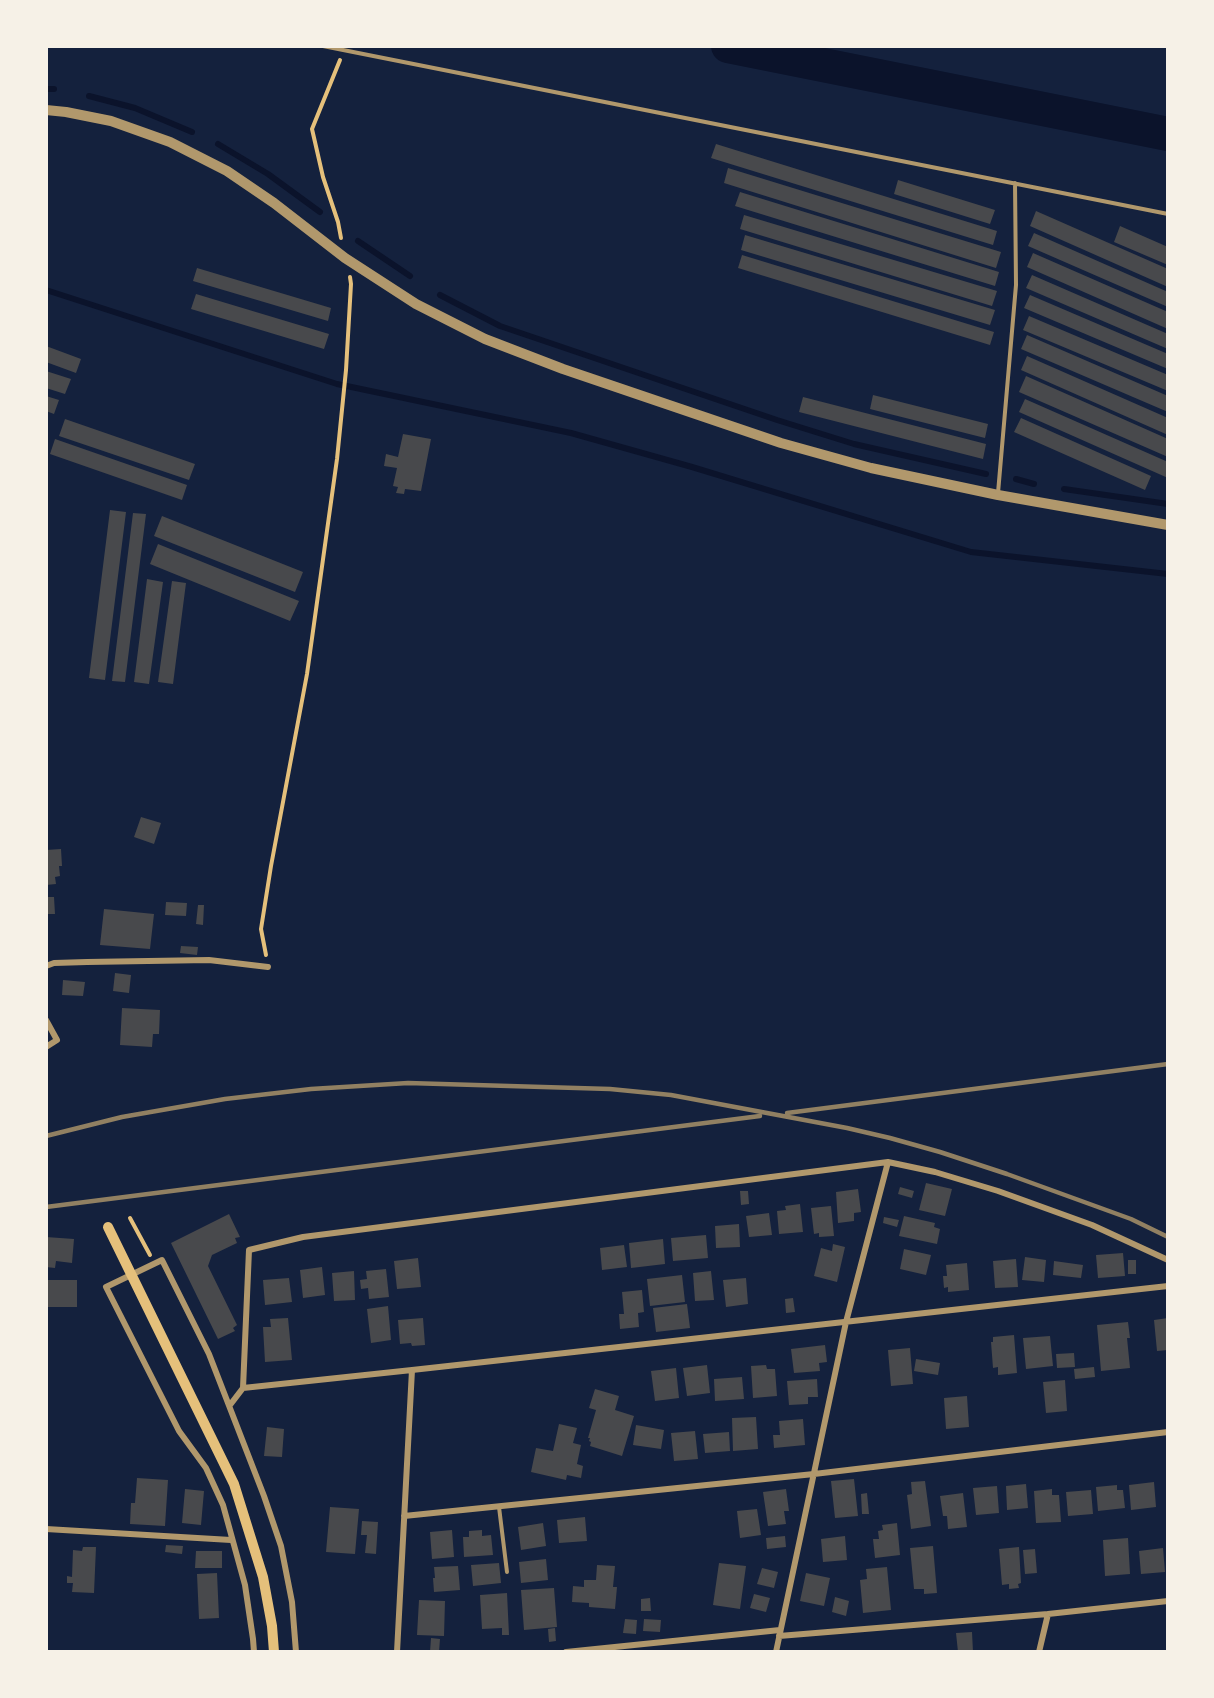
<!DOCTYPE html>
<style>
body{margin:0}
#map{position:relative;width:1214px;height:1698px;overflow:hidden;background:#14213d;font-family:Commissioner,sans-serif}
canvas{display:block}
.frame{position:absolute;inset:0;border:48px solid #f6f1e7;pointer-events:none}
</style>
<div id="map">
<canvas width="1214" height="1698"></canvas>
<div class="frame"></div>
</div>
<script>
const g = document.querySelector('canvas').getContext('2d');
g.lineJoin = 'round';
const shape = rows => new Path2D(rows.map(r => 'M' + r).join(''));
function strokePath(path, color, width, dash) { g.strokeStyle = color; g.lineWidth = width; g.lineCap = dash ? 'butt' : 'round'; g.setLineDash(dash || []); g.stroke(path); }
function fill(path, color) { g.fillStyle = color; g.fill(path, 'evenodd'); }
strokePath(shape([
 [46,89,54,89],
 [89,96,135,108,192,132],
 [218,144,268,174,320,212],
 [358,241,410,276],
 [46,290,337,384,571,433,692,467,971,552,1168,574],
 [440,295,500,326,777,420,854,444,986,474],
 [1016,479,1034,484],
 [1064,489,1168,504]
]), '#0b132b', 6);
strokePath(shape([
 [728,46,1168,134]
]), '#0b132b', 34);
fill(shape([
 [716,144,997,231,993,245,711,158],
 [728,168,1001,252,996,268,724,183],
 [898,180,995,210,990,224,894,194],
 [740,192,999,272,995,286,735,206],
 [1036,211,1168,269,1168,287,1030,226],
 [744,215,997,291,992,306,740,229],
 [1120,226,1168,247,1168,265,1114,242],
 [1034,233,1168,292,1168,307,1028,246],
 [745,235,995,310,990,325,741,250],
 [1033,253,1168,312,1168,329,1027,267],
 [742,255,994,332,990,345,738,268],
 [197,268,331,308,328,321,193,281],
 [1032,275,1168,334,1168,349,1026,288],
 [196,294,329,334,324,349,191,309],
 [1030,295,1168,354,1168,369,1024,308],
 [1029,316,1168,375,1168,391,1023,330],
 [1027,335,1168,396,1168,412,1021,349],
 [46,346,81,359,76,373,46,362],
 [1027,356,1168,418,1168,435,1021,370],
 [46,371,71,379,65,394,46,388],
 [1026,376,1168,439,1168,457,1019,392],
 [873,395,988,424,985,438,870,409],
 [46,396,59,400,54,414,46,411],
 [803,397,986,444,983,459,799,412],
 [1025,399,1168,462,1168,478,1019,412],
 [1021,418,1151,476,1145,490,1014,432],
 [65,419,195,464,189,480,59,436],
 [403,434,431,439,421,491,405,489,404,494,396,493,398,487,393,486,397,468,384,466,386,454,398,457],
 [55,439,187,485,182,500,50,454],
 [110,510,126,512,105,680,89,678],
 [133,513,146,514,125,682,112,681],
 [162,516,303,572,295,592,154,536],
 [158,544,299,601,290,621,150,564],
 [147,579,163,582,149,684,134,682],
 [172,581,186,583,173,684,158,682],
 [141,817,161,823,154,844,134,837],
 [61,849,62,866,59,866,60,876,55,877,56,884,46,885,46,850],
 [46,897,54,897,55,914,46,914],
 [166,902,187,903,186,916,165,915],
 [198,905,204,905,203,925,196,924],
 [104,909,154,914,150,949,100,945],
 [181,946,198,947,197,955,180,953],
 [115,973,131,975,129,993,113,991],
 [63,980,85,982,83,996,62,995],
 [122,1008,160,1010,159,1034,153,1034,152,1047,120,1045],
 [926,1183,952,1189,945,1216,919,1210],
 [900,1187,914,1191,912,1198,898,1194],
 [858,1189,861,1212,854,1213,854,1221,838,1223,836,1192],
 [740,1191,748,1191,749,1204,741,1205],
 [800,1204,803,1232,779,1234,777,1211,786,1210,785,1206],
 [831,1206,834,1236,819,1237,819,1233,814,1234,811,1208],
 [769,1213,772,1235,749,1237,746,1216],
 [229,1214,240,1237,235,1238,237,1243,212,1255,208,1266,237,1325,233,1328,235,1331,218,1339,171,1243],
 [904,1216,935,1223,934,1227,940,1229,937,1244,899,1236],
 [884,1217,899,1220,897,1227,883,1223],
 [739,1224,740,1247,716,1248,715,1226],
 [706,1235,708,1258,673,1261,671,1238],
 [46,1237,74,1239,72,1263,56,1261,55,1268,46,1267],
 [663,1239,665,1264,631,1268,629,1243],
 [833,1244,845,1247,837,1282,814,1276,821,1248,832,1251],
 [624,1245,627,1267,602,1270,600,1248],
 [904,1249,931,1255,926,1275,900,1269],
 [1123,1253,1125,1276,1098,1278,1096,1255],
 [1025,1257,1046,1260,1044,1282,1022,1280],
 [418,1258,421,1287,397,1289,394,1261],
 [1016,1259,1018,1287,995,1288,993,1261],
 [1128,1260,1136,1260,1136,1274,1128,1274],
 [1054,1261,1083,1265,1081,1278,1053,1275],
 [967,1263,969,1290,948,1292,948,1287,944,1288,943,1276,947,1276,946,1265],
 [322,1267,325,1295,303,1298,300,1270],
 [386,1269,389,1297,369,1299,368,1288,361,1289,360,1280,367,1279,366,1271],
 [354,1271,355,1300,334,1301,332,1273],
 [711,1271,714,1300,695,1301,693,1273],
 [682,1275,685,1302,650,1306,647,1279],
 [289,1278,292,1302,265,1305,263,1280],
 [746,1278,748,1304,726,1307,723,1280],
 [46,1280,77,1280,77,1307,46,1307],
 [642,1290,644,1312,638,1313,639,1327,620,1329,619,1314,624,1314,622,1292],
 [793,1298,795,1312,786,1313,785,1299],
 [687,1304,690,1328,656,1332,653,1308],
 [388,1306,391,1340,371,1343,367,1309],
 [288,1318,292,1360,265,1362,263,1327,271,1327,270,1319],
 [423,1318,425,1345,412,1346,411,1343,400,1344,398,1320],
 [1168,1318,1168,1350,1157,1351,1154,1320],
 [1128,1322,1130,1338,1127,1338,1130,1368,1101,1371,1097,1325],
 [1014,1335,1017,1373,998,1375,998,1367,993,1368,991,1342,993,1342,993,1337],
 [1050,1336,1053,1366,1026,1369,1023,1338],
 [825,1345,827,1362,819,1363,820,1371,794,1373,791,1349],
 [910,1348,913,1384,891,1386,888,1350],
 [1074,1353,1075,1367,1057,1368,1056,1354],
 [916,1359,940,1363,938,1375,914,1371],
 [707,1365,710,1393,687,1396,683,1368],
 [766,1365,767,1369,775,1369,777,1396,753,1398,751,1366],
 [1094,1367,1095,1377,1075,1379,1074,1369],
 [676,1368,679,1398,655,1401,651,1371],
 [742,1377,744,1399,715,1401,714,1379],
 [817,1379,818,1397,808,1397,808,1404,789,1405,787,1381],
 [1065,1380,1067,1411,1046,1413,1043,1382],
 [595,1389,619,1396,615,1410,634,1416,622,1456,590,1446,591,1442,589,1441,590,1438,588,1438,596,1410,589,1408],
 [967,1396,969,1427,946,1429,944,1398],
 [756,1417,758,1449,733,1451,732,1418],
 [803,1419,805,1445,774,1448,773,1435,780,1435,779,1421],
 [559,1424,577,1428,573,1443,581,1445,577,1464,583,1466,581,1478,567,1475,566,1480,531,1472,536,1448,553,1451],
 [636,1425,664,1430,661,1449,633,1445],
 [267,1427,284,1429,282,1457,264,1456],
 [695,1431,698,1459,674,1461,671,1433],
 [729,1432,730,1451,705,1453,703,1434],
 [137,1478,168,1480,165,1526,130,1524,131,1503,135,1503],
 [854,1479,858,1516,835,1518,831,1481],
 [925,1481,931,1526,911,1529,907,1495,912,1494,911,1482],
 [1154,1482,1156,1507,1131,1510,1129,1485],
 [1026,1484,1028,1508,1007,1510,1006,1486],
 [1117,1485,1117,1490,1123,1490,1125,1508,1098,1511,1096,1487],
 [997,1486,999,1513,976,1515,973,1488],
 [185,1489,204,1491,201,1525,182,1523],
 [786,1489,789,1511,784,1511,786,1524,768,1526,763,1492],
 [1052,1489,1052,1495,1059,1495,1061,1522,1036,1523,1034,1491],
 [1091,1490,1093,1514,1068,1516,1066,1492],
 [867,1493,869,1514,862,1514,861,1494],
 [963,1493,967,1527,948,1529,947,1516,943,1516,940,1496],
 [330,1507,359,1509,355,1554,326,1552],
 [757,1509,761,1535,740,1538,737,1511],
 [585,1517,587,1541,559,1543,557,1520],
 [362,1521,378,1522,376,1554,365,1553,367,1535,361,1535],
 [543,1523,546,1546,521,1550,518,1527],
 [897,1523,900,1555,875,1558,873,1539,879,1539,878,1531,883,1530,882,1525],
 [452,1530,454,1557,432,1559,430,1532],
 [482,1530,482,1536,491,1535,493,1555,464,1557,463,1537,469,1537,469,1531],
 [785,1536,786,1547,767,1549,766,1538],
 [845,1536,847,1560,823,1562,821,1539],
 [1128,1538,1130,1574,1105,1576,1103,1540],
 [166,1545,183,1546,182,1554,165,1552],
 [933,1546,937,1593,924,1594,924,1589,914,1589,910,1548],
 [83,1547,96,1547,94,1593,72,1592,73,1583,67,1583,67,1576,72,1577,73,1550,82,1551],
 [1019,1547,1021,1583,1018,1584,1019,1588,1009,1589,1009,1584,1002,1585,999,1549],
 [1163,1548,1165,1572,1141,1574,1139,1551],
 [1035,1549,1037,1573,1025,1574,1023,1550],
 [196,1551,222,1551,222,1568,195,1568],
 [546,1559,548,1580,521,1583,519,1562],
 [499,1563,501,1583,473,1586,471,1565],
 [719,1563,746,1566,740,1609,713,1605],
 [597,1565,615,1566,613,1587,617,1587,615,1609,589,1607,589,1603,572,1602,573,1586,584,1587,584,1580,596,1580],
 [458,1566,460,1590,434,1592,433,1578,435,1578,434,1567],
 [887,1567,891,1610,863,1613,860,1580,867,1579,866,1569],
 [762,1568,778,1572,774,1588,757,1584],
 [217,1573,219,1618,199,1619,197,1574],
 [806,1573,830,1578,824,1606,800,1601],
 [554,1588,557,1627,524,1630,521,1590],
 [507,1593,509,1635,502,1635,502,1628,482,1629,480,1595],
 [754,1594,770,1598,766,1612,750,1608],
 [835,1597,849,1601,846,1616,832,1612],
 [650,1598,651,1611,641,1611,641,1599],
 [419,1600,445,1601,444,1636,417,1635],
 [625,1619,637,1620,636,1634,623,1633],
 [644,1619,661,1620,660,1632,643,1631],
 [555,1628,556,1641,549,1642,548,1629],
 [972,1632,973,1652,958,1652,956,1633],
 [431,1638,440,1639,439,1652,430,1652]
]), '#48494c');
strokePath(shape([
 [340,60,312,129,323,177,338,222,341,238],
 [266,955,261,929,271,866,307,674,337,459,346,370,351,284,350,277],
 [130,1218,150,1255]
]), '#e5c07b', 4);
strokePath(shape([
 [323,46,1168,214],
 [998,493,1016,285,1015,183],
 [499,1507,507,1572]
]), '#b1986c', 4);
strokePath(shape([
 [46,966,54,963,87,962,209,960,268,967],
 [46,1020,57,1040,46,1047],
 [243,1388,412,1370,1168,1286],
 [230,1405,243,1388,249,1250,303,1237,888,1162,935,1172,998,1191,1092,1225,1168,1260],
 [404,1516,814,1474,1168,1432],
 [46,1529,231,1540],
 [779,1636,1048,1614,1168,1601],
 [254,1652,253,1639,245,1585,223,1505,206,1468,179,1431,106,1287,162,1260,209,1354,264,1496,281,1546,292,1602,296,1652],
 [397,1652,412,1370],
 [566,1652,780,1630],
 [776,1652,846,1322,888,1162],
 [1039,1652,1048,1614]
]), '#b1986c', 6);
strokePath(shape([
 [46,110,66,112,111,121,170,142,227,171,274,203,345,258,416,304,485,339,563,369,781,443,871,468,998,495,1168,525]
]), '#b1986c', 10);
strokePath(shape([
 [108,1227,234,1484,263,1577,272,1626,274,1652]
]), '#e5c07b', 10);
strokePath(shape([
 [787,1113,1168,1064],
 [46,1136,122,1117,225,1099,311,1089,408,1083,610,1089,671,1095,847,1128,890,1138,940,1152,1007,1174,1131,1219,1168,1237],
 [46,1207,760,1116]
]), '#918062', 4.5);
</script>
